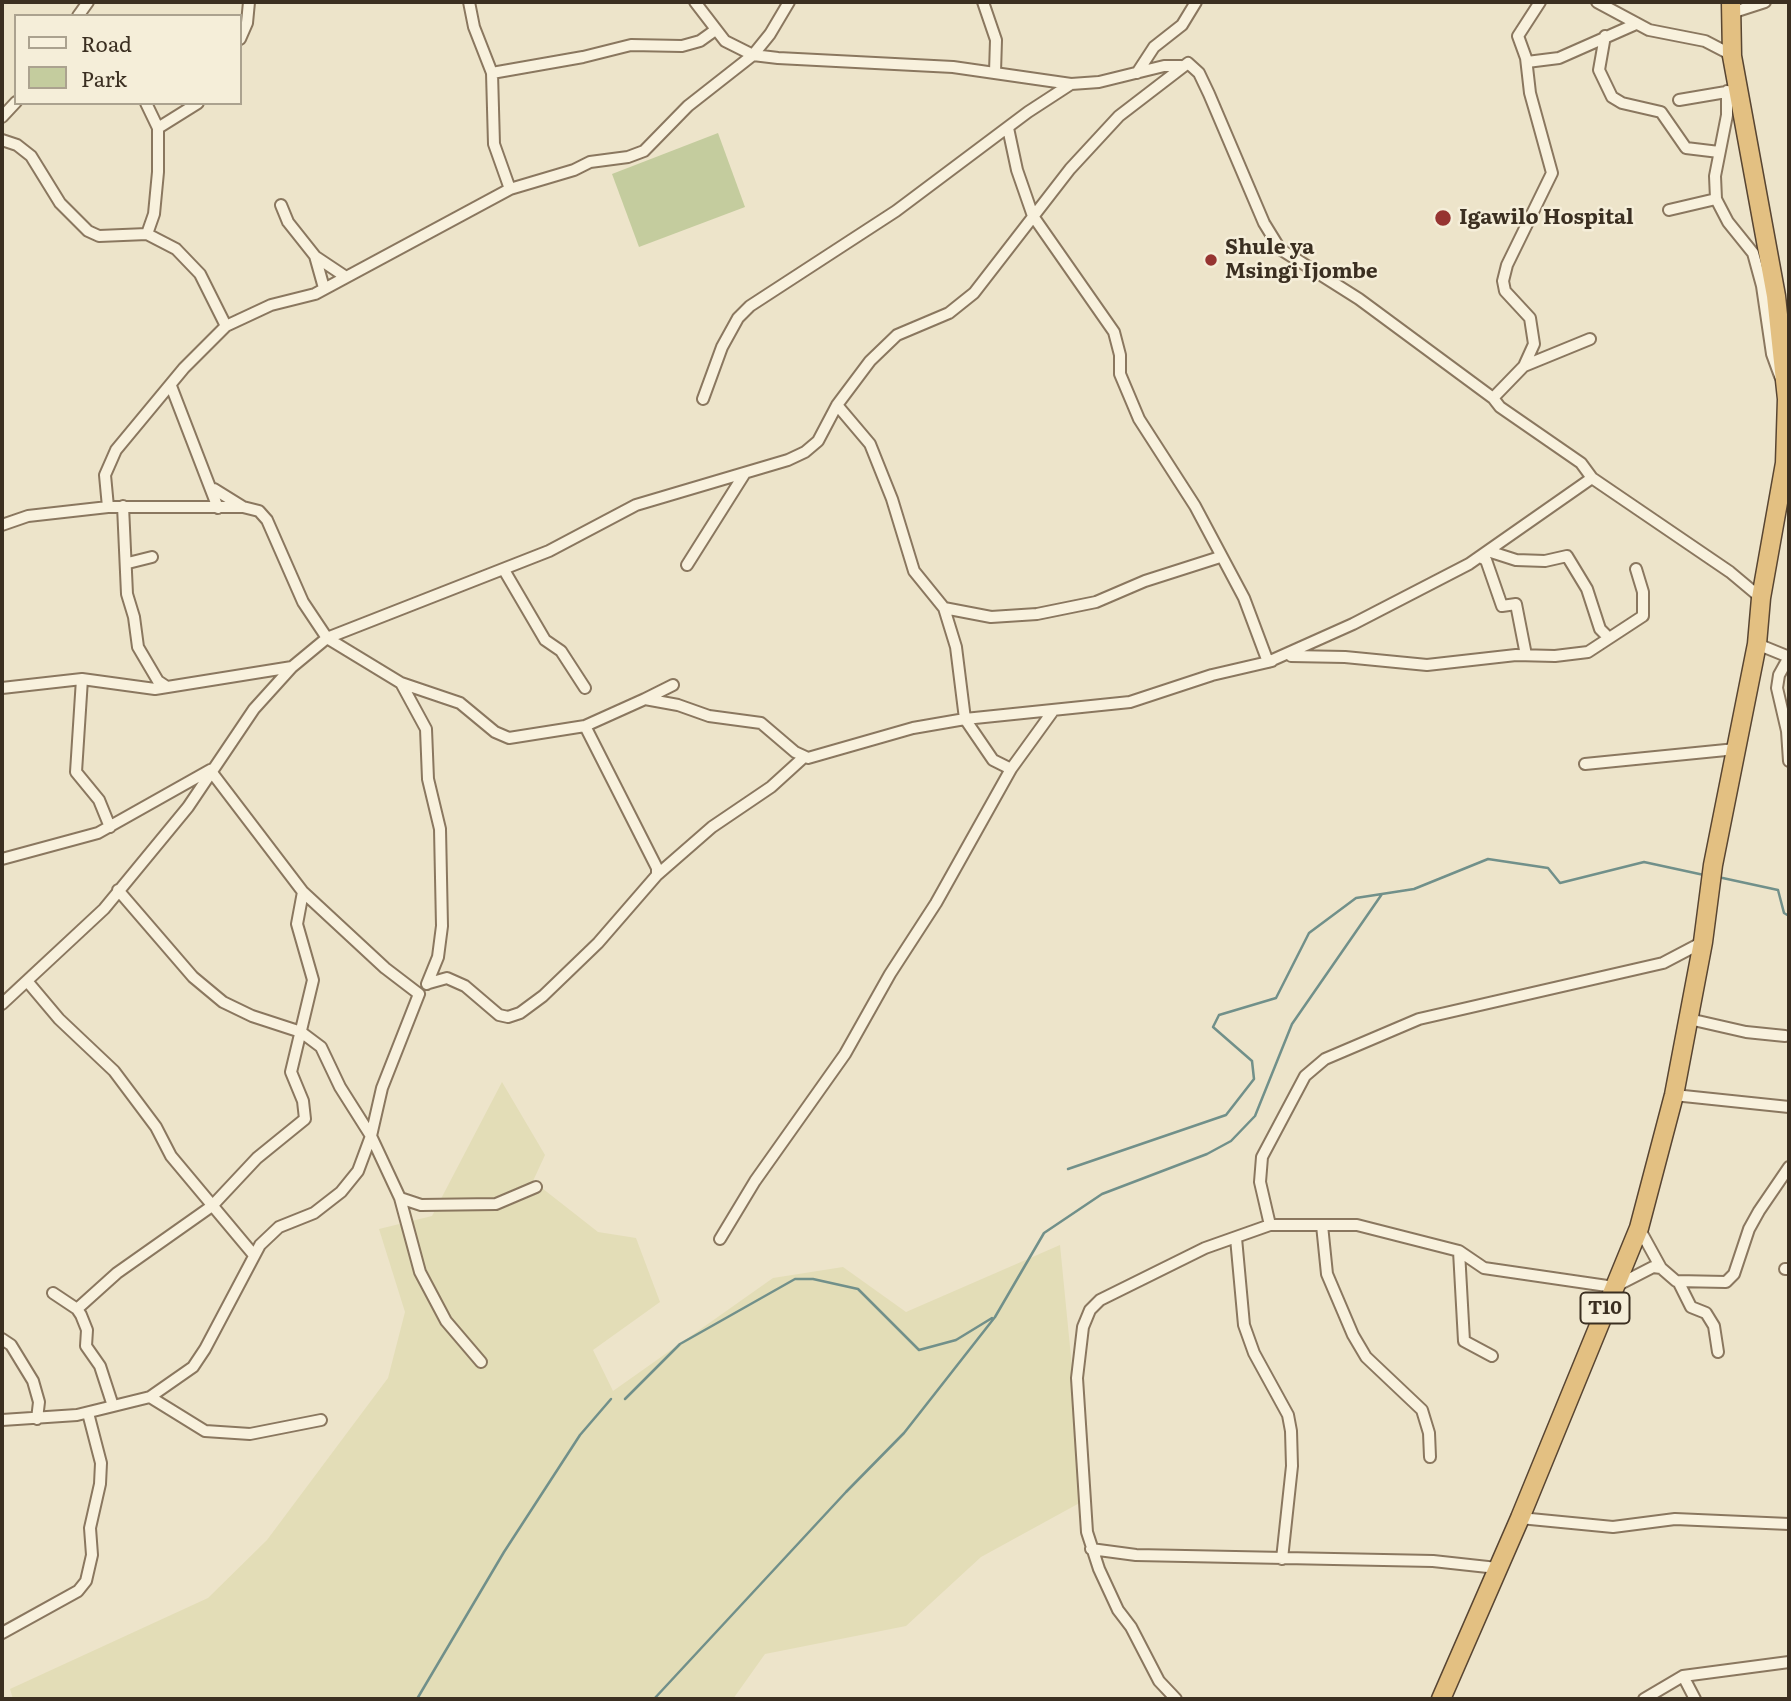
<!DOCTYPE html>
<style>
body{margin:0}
#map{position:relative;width:1791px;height:1701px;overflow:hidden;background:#ede4ca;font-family:Literata,serif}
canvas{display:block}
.frame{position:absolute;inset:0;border:4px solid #3b2f21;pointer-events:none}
.legend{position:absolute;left:14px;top:14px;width:228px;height:91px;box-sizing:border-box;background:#f5eed9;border:2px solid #aba28f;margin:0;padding:9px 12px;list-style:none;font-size:21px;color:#3b2f21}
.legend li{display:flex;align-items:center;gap:14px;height:35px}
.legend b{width:35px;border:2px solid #aba28f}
</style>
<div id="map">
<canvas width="1791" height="1701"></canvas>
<div class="frame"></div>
<ul class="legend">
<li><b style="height:9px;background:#f8f1dd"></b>Road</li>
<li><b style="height:19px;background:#c4cc9e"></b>Park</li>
</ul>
</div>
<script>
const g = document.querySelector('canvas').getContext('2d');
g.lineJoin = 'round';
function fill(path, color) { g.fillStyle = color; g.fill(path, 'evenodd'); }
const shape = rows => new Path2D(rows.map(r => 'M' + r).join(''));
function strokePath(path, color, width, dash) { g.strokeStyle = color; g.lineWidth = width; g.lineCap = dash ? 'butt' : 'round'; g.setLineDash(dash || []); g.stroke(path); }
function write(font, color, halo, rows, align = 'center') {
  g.font = font + ' Literata,serif'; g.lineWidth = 5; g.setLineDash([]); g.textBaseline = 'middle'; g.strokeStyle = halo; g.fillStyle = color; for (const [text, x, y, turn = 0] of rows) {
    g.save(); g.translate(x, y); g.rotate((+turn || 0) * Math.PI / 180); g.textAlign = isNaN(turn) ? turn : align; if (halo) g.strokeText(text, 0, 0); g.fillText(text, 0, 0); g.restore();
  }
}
fill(shape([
 [502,1082,545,1155,533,1181,598,1232,636,1238,660,1302,593,1350,613,1391,773,1278,843,1267,906,1312,1060,1245,1085,1500,981,1557,906,1626,765,1654,733,1699,13,1699,10,1689,208,1598,267,1540,388,1378,405,1312,379,1229,432,1216]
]), '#e3ddb7');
fill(shape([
 [718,133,745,207,639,247,612,174]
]), '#c4cc9e');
strokePath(shape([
 [1718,877,1778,890,1784,913,1789,916],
 [1068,1169,1226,1115,1254,1079,1252,1061,1213,1027,1219,1015,1276,998,1309,933,1356,898,1414,889,1488,859,1548,868,1560,883,1644,862,1704,875],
 [625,1399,680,1344,795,1279,813,1279,858,1289,919,1350,956,1340,992,1318],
 [417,1699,504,1552,580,1435,611,1399],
 [654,1699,846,1492,904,1433,995,1317,1044,1233,1102,1194,1207,1154,1231,1141,1255,1116,1292,1024,1382,894]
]), '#71908a', 2.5);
const minor = shape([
 [469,2,474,27,492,73,583,57,631,45,682,46,700,41,714,31],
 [695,2,725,41,753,55,778,58,953,67,1071,84,1099,82,1164,66,1181,66],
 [983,2,996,40,995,72],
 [1597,2,1649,30,1705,41,1732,55],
 [1731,13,1765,2],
 [78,16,88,2],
 [1605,36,1599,70,1612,97,1622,103,1661,112,1686,148,1719,152],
 [240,39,247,23,249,2],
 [1527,62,1559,58,1636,24],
 [492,73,494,144,510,189],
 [1137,73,1154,47,1182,25,1196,2],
 [1727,91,1727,115,1715,176,1716,199,1728,222,1753,253,1762,286,1772,354,1780,376],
 [1679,100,1732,91],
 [146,103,158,128],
 [2,117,16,102],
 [1008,128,1017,170,1033,216,1114,332,1120,355,1120,374,1139,419,1195,506,1244,598,1268,662,1272,661],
 [2,140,17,145,31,156,60,203,88,231,99,236,147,234,176,249,200,274,226,326],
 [281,205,288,222,315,256,324,288],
 [1669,210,1716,199],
 [147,234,154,214,158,172,158,128,198,103],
 [316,257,346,277],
 [1524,366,1590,339],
 [171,386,218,508],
 [1493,398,1524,366,1534,344,1530,318,1505,291,1503,281,1507,265,1552,173,1530,93,1526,58,1518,36,1540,2],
 [703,399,722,347,738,318,750,306,896,211,1028,112,1071,84],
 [837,405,870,444,892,499,914,571,944,608,991,617,1037,614,1096,602,1145,581,1220,557],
 [214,489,243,507],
 [123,506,127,594,134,617,138,647,158,681,167,687],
 [108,507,105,475,116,450,184,368,226,326,271,305,315,294,510,189,574,170,590,162,628,157,644,151,688,106,753,55,770,34,789,2],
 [2,525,28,516,108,507,243,507,259,511,267,520,303,602,327,638,401,683,460,703,495,732,509,738,585,726,645,699,678,705,709,716,761,723,795,752,808,758,913,728,965,719,1130,702,1212,675,1268,662,1353,624,1469,564,1592,478],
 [1488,551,1516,560,1545,561,1567,556,1587,589,1600,629,1608,637],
 [1480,557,1486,560,1502,606,1516,604,1526,655],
 [128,563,152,557],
 [687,565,745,473],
 [504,570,545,640,561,651,585,688],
 [944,608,956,647,965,719,993,760,1011,769],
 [1757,644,1789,657,1779,675,1777,688,1787,731,1789,761],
 [1291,656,1345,657,1427,665,1516,655,1555,656,1588,652,1643,616,1643,592,1636,569],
 [82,679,76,772,99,800,110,827],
 [401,683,426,729,428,779,440,829,442,926,438,957,427,984],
 [2,688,82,679,155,689,292,667],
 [645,699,673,685],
 [1585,764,1736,749],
 [2,859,98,833,210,770,303,892,385,968,419,994,382,1088,371,1136,400,1198,420,1272,446,1321,481,1362],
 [657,875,712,827,771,787,804,757],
 [27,981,59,1019,114,1071,156,1127,171,1156,253,1254],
 [429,983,447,978,465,986,499,1015,508,1017,520,1013,543,996,598,943,657,875,657,868,585,726],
 [2,1004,104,909,188,807,254,709,292,667,327,638,549,551,636,505,788,460,805,452,818,441,837,405,870,361,897,335,949,313,974,293,1070,169,1119,116,1188,63,1199,73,1209,94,1264,223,1280,249,1359,299,1493,398,1500,407,1581,463,1592,478,1730,572,1761,598],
 [1689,1019,1746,1032,1785,1036],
 [1674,1095,1789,1107],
 [400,1198,421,1205,496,1204,536,1187],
 [1270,1225,1260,1182,1262,1157,1305,1076,1325,1059,1419,1019,1663,963,1703,942],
 [1322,1225,1327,1274,1353,1335,1366,1357,1422,1410,1429,1433,1430,1457],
 [1639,1228,1661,1268,1676,1281,1726,1282,1734,1274,1749,1229,1759,1211,1789,1167],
 [1236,1238,1244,1325,1254,1353,1288,1415,1291,1431,1292,1466,1282,1559],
 [720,1239,755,1181,845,1054,890,974,936,903,1011,769,1053,711],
 [1459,1251,1464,1341,1492,1356],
 [1785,1269,1789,1269],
 [1679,1283,1691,1307,1706,1313,1714,1326,1718,1352],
 [53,1293,77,1309,81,1315,87,1330,86,1346,100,1366,113,1406],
 [77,1309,117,1273,212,1206,257,1158,305,1119,303,1101,291,1072,313,980,297,924,303,892],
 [2,1339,11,1345,33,1381,39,1402,37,1419],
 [150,1397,205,1431,250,1434,321,1420],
 [2,1420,77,1415,150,1397,193,1367,205,1349,260,1245,279,1227,314,1213,341,1192,358,1171,371,1136,340,1087,321,1047,301,1032,252,1016,223,1002,193,977,118,890],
 [1520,1518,1613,1527,1675,1519,1789,1524],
 [1091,1549,1136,1555,1433,1561,1497,1568],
 [2,1633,78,1591,86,1581,92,1555,90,1528,100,1484,101,1463,88,1413],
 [1683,1676,1695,1699],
 [1176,1699,1159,1681,1131,1627,1118,1610,1099,1569,1087,1532,1077,1378,1083,1327,1090,1310,1100,1300,1205,1248,1270,1225,1357,1225,1459,1251,1484,1268,1614,1287,1653,1267,1661,1268],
 [1644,1699,1683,1676,1789,1662]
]);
const trunk = shape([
 [1441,1699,1520,1518,1639,1228,1674,1095,1703,942,1713,865,1757,644,1761,598,1785,463,1787,399,1776,296,1732,56,1731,2]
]);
strokePath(minor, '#8a775f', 14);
strokePath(trunk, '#584532', 21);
strokePath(minor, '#f8f1dd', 10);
strokePath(trunk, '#e3c082', 18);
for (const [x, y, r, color] of [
 [1443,218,9,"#963431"],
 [1211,260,7,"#963431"]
]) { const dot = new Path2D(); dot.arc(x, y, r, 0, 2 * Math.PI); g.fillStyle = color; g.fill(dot); strokePath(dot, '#f5eed9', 2.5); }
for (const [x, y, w] of [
 [1605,1308,49]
]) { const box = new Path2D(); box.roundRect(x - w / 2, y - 15.5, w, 31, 5); g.fillStyle = '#f5eed9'; g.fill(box); strokePath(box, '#3b2f21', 2); }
write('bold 19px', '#3b2f21', null, [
 ["T10",1605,1308]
]);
write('bold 21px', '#3b2f21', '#f5eed9', [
 ["Igawilo Hospital",1459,218],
 ["Shule ya",1225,248],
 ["Msingi Ijombe",1225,272]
], 'left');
</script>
